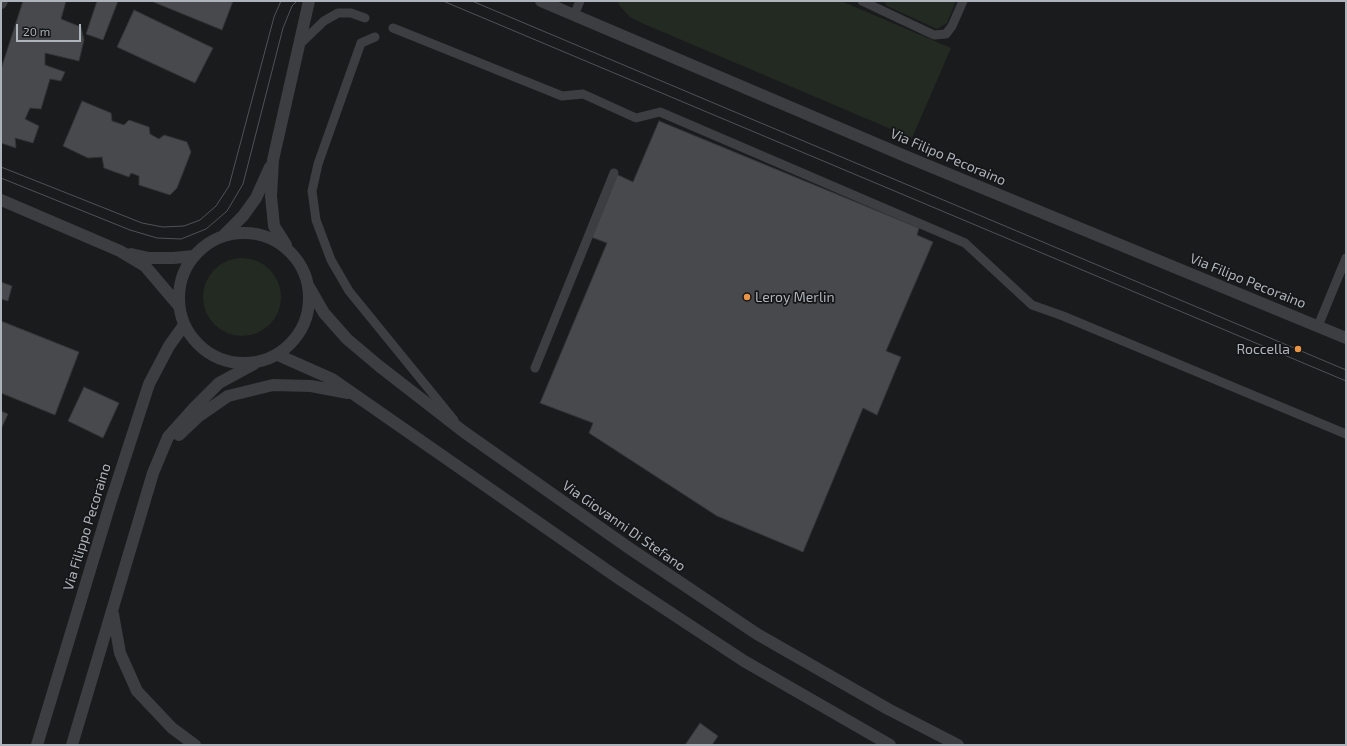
<!DOCTYPE html>
<style>
body{margin:0}
#map{position:relative;width:1347px;height:746px;overflow:hidden;background:#1a1b1d;font-family:"Exo 2",sans-serif}
canvas{display:block}
.frame{position:absolute;inset:0;border:2px solid #aeb4bb;pointer-events:none}
.scale{position:absolute;left:16px;top:24px;width:65px;height:18px;box-sizing:border-box;border:2px solid #aeb4bb;border-top:0;padding-left:5px;font-size:12px;line-height:14px;white-space:nowrap;color:#aeb4bb;-webkit-text-stroke:3px #151618;paint-order:stroke}
</style>
<div id="map">
<canvas width="1347" height="746"></canvas>
<div class="frame"></div>
<div class="scale">20 m</div>
</div>
<script>
const g = document.querySelector('canvas').getContext('2d');
g.lineJoin = 'round';
function fill(path, color) { g.fillStyle = color; g.fill(path, 'evenodd'); }
const shape = rows => new Path2D(rows.map(r => 'M' + r).join(''));
function strokePath(path, color, width, dash) { g.strokeStyle = color; g.lineWidth = width; g.lineCap = dash ? 'butt' : 'round'; g.setLineDash(dash || []); g.stroke(path); }
function write(font, color, halo, rows, align = 'center') {
  g.font = font + ' "Exo 2",sans-serif'; g.lineWidth = 3.5; g.setLineDash([]); g.textBaseline = 'middle'; g.strokeStyle = halo; g.fillStyle = color; for (const [text, x, y, turn = 0] of rows) {
    g.save(); g.translate(x, y); g.rotate((+turn || 0) * Math.PI / 180); g.textAlign = isNaN(turn) ? turn : align; if (halo) g.strokeText(text, 0, 0); g.fillText(text, 0, 0); g.restore();
  }
}
fill(shape([
 [618,1,841,1,951,48,912,138,644,24,630,17,619,5],
 [884,1,956,1,947,23,937,29,887,6],
 '203 297a39 39 0 1 1 78 0a39 39 0 1 1-78 0Z'
]), '#232a22');
const building = shape([
 [23,1,66,1,61,19,81,27,84,40,79,61,45,53,45,65,65,72,61,81,50,79,41,109,30,108,25,119,39,126,33,143,15,138,16,148,1,143,1,69,23,1],
 [97,1,118,1,103,40,86,34,97,1],
 [151,1,233,1,222,30,151,1],
 [134,10,213,48,195,83,117,47,134,10],
 [82,101,111,113,112,121,124,125,129,120,149,127,150,134,159,139,164,135,187,142,191,152,177,188,170,195,139,185,139,176,131,173,129,177,104,168,102,157,88,158,63,146,82,101],
 [659,121,919,228,917,235,933,242,886,351,901,357,877,415,863,408,803,552,717,516,589,433,593,423,540,403,607,243,591,237,616,174,633,182,659,121],
 [1,282,12,286,8,301,1,299,1,282],
 [1,321,79,352,55,415,1,393,1,321],
 [84,387,119,403,103,438,68,421,84,387],
 [1,411,8,414,1,429,1,411],
 [700,723,718,736,712,745,685,745,700,723]
]);
fill(building, '#47494d');
strokePath(building, '#353538', 1);
strokePath(shape([
 [862,1,934,35,946,34,952,26,963,1],
 [574,15,580,1],
 [393,28,562,96,583,94,636,118,660,112,965,243,1032,305,1063,316,1346,434],
 [375,37,361,43,318,164,312,191,316,220,331,260,349,291,454,420],
 [299,45,324,21,338,13,351,13,365,18],
 [1318,326,1346,258],
 [535,368,614,173]
]), '#3c3e41', 9);
strokePath(shape([
 [541,1,905,156,1346,338],
 [1,3,2,1],
 [1,200,120,251,145,266,179,306],
 '179 298a65 65 0 1 1 130 0a65 65 0 1 1-130 0Z',
 [224,235,243,216,256,198,270,167],
 [286,245,274,226,271,196,273,160,309,1],
 [131,254,149,258,173,258,194,256],
 [309,287,324,313,347,339,379,366,464,432,629,548,757,634,888,709,958,745],
 [278,355,332,379,621,580,744,661,890,745],
 [179,435,199,416,228,396,273,385,311,386,348,393],
 [113,614,120,653,137,691,172,728,195,745],
 [37,745,110,504,149,384,169,346,184,325],
 [72,745,153,473,168,437,194,408,219,383,254,364]
]), '#3c3e41', 12);
strokePath(shape([
 [443,1,1346,381],
 [472,1,1346,370],
 [1,167,142,223,163,227,184,226,200,220,216,206,229,186,274,17,281,1],
 [1,178,130,230,157,238,181,239,206,229,227,211,243,184,283,28,292,6,297,1]
]), '#4f5256', 1);
for (const [x, y, r, color] of [
 [747,297,4,"#ea9445"],
 [1298,349,4,"#ea9445"]
]) { const dot = new Path2D(); dot.arc(x, y, r, 0, 2 * Math.PI); g.fillStyle = color; g.fill(dot); strokePath(dot, '#151618', 1.5); }
write('14px', '#aeb4bb', '#151618', [
 ["Via Filipo Pecoraino",948,157,23],
 ["Via Filipo Pecoraino",1248,281,22],
 ["Via Giovanni Di Stefano",624,526,35],
 ["Via Filippo Pecoraino",87,527,-73]
]);
write('14px', '#aeb4bb', '#151618', [
 ["Leroy Merlin",755,297],
 ["Roccella",1290,349,"right"]
], 'left');
</script>
